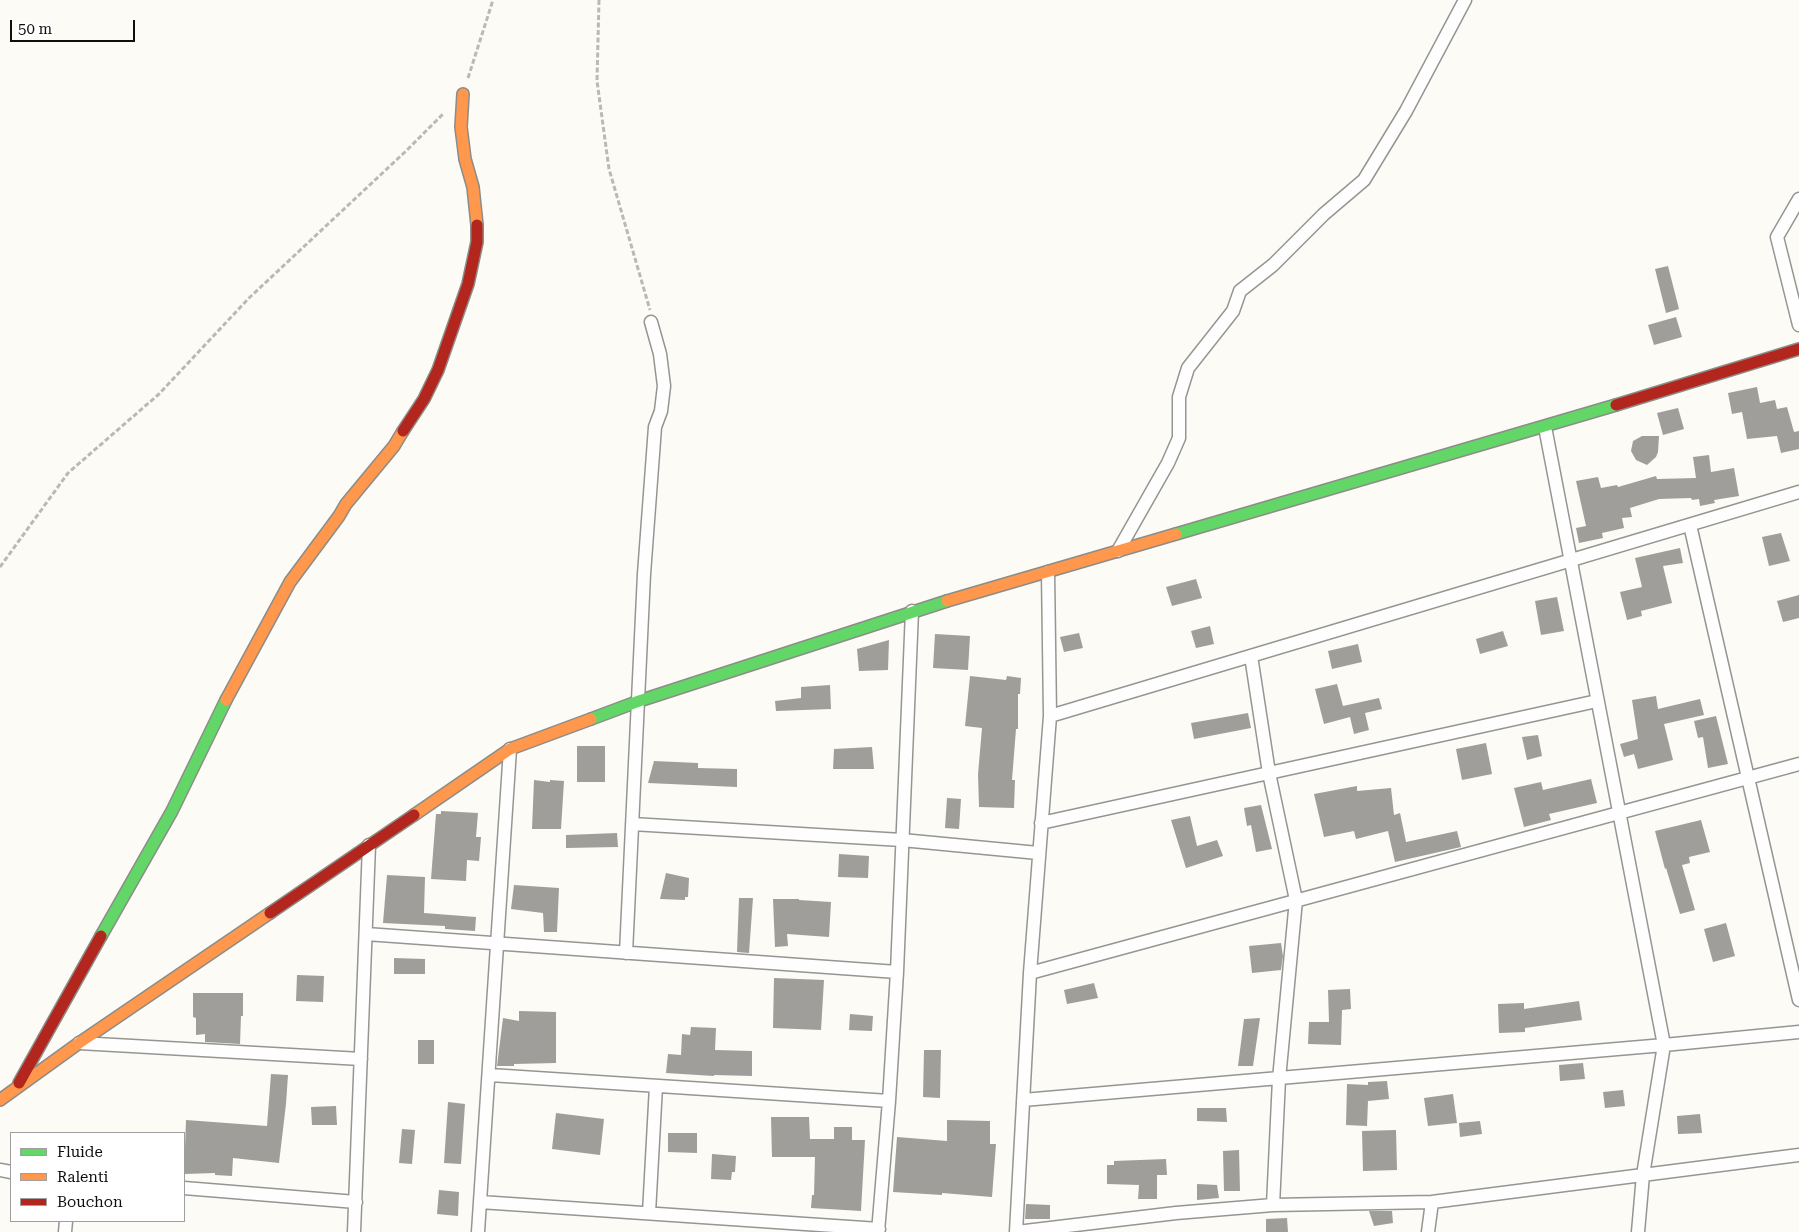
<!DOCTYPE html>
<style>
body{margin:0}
#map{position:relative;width:1799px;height:1232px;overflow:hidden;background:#fcfbf5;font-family:"Roboto Serif",serif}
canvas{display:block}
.legend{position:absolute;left:10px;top:1132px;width:175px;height:90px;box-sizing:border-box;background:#fff;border:1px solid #9f9f9f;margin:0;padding:6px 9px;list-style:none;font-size:15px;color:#0f0f0f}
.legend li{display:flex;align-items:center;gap:10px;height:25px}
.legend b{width:25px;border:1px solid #9f9f9f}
.scale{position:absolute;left:10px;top:20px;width:125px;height:22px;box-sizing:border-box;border:2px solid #0f0f0f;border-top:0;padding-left:6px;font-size:15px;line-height:18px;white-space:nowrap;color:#0f0f0f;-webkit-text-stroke:4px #fff;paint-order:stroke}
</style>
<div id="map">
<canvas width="1799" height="1232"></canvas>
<ul class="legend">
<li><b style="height:6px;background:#63d668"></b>Fluide</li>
<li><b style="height:6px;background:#ff974d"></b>Ralenti</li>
<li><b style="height:6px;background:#b3261e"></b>Bouchon</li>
</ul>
<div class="scale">50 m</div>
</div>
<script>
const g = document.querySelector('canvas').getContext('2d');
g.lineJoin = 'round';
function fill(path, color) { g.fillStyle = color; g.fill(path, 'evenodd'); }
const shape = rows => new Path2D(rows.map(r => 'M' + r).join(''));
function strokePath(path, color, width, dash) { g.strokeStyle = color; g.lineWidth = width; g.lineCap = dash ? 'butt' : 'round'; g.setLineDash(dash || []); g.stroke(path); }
fill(shape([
 [1668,266,1679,309,1666,313,1655,269],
 [1676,317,1682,337,1654,345,1648,325],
 [1757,387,1760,403,1775,400,1777,409,1787,407,1794,432,1799,431,1799,449,1781,453,1777,436,1747,439,1742,412,1732,414,1728,393],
 [1678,408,1684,429,1663,435,1657,413],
 [1642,436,1659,436,1658,452,1656,457,1647,465,1636,460,1631,451,1633,441],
 [1709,455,1711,472,1734,468,1739,496,1714,500,1715,503,1700,506,1699,499,1692,500,1691,498,1659,499,1630,508,1632,517,1622,518,1624,528,1602,533,1603,538,1579,543,1576,528,1586,526,1576,481,1598,477,1601,488,1617,485,1618,487,1656,476,1657,479,1696,478,1693,457],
 [1781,533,1790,561,1769,566,1762,537],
 [1680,548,1683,563,1663,566,1672,603,1641,611,1642,616,1627,620,1620,592,1642,587,1635,558],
 [1196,579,1202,598,1172,606,1166,587],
 [1799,595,1799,618,1783,622,1777,601],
 [1557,597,1564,631,1541,635,1535,601],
 [1210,626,1214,644,1196,648,1191,631],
 [1503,631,1508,646,1480,654,1476,639],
 [1079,633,1083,648,1064,652,1060,637],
 [935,634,970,636,968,670,933,668],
 [889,640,888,670,859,671,857,649],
 [1358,644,1362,662,1332,669,1328,651],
 [970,676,1006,680,1007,676,1021,678,1020,694,1018,694,1018,729,1016,729,1012,780,1015,780,1014,808,979,807,978,774,982,728,965,726],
 [1337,684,1343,706,1379,698,1382,709,1365,713,1369,730,1354,734,1350,717,1324,724,1315,689],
 [830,685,831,709,776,711,775,701,801,698,801,687],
 [1656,696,1658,709,1700,699,1704,715,1664,724,1673,760,1638,769,1634,754,1624,757,1620,744,1638,739,1632,700],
 [1248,713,1251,728,1194,739,1191,723],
 [1716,716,1728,764,1708,768,1703,737,1698,738,1694,721],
 [1538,735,1542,756,1527,760,1522,737],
 [1486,743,1492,774,1462,780,1456,749],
 [577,746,605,746,605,782,577,782],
 [872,747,874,769,833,769,834,749],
 [654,761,698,763,698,768,737,769,737,787,648,783],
 [1591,779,1597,803,1549,814,1551,820,1524,827,1514,788,1541,782,1543,790],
 [534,780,550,782,550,780,564,781,561,829,532,829],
 [1357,786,1357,791,1391,788,1394,815,1400,813,1406,842,1457,831,1461,847,1395,862,1388,831,1356,839,1354,831,1324,837,1314,794],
 [947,798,961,799,959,829,945,828],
 [1261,805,1272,849,1256,852,1251,825,1247,826,1244,808],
 [441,811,478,813,476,837,481,837,479,861,467,860,466,881,431,879,436,814,441,814],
 [1190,816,1197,846,1217,840,1223,856,1186,868,1171,820],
 [1701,820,1710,852,1689,857,1690,863,1682,865,1695,910,1680,914,1666,868,1665,869,1655,831],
 [617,833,618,847,566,848,566,835],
 [839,854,869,856,868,878,838,877],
 [666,873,689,878,688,897,685,897,685,900,660,899],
 [387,875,425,877,424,913,476,917,475,931,445,929,445,926,383,923],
 [514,885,559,888,557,932,544,932,543,913,511,909],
 [739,898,753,898,749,953,737,952],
 [773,899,799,899,799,900,831,902,829,937,787,934,788,946,775,947],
 [1726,923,1735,956,1713,962,1704,929],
 [1281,943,1283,956,1281,970,1252,973,1249,946],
 [394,958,425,959,425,974,394,974],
 [297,975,324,976,323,1002,296,1001],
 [774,978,824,980,821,1030,773,1028],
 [1094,983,1098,998,1067,1004,1064,990],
 [1350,989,1351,1009,1342,1010,1341,1045,1308,1044,1309,1022,1329,1022,1328,990],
 [193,993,243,993,243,1016,241,1016,240,1044,205,1042,205,1034,196,1035,196,1018,193,1017],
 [1579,1001,1582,1020,1525,1028,1525,1032,1499,1033,1498,1004,1524,1003,1524,1009],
 [519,1011,556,1012,556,1063,514,1064,514,1066,497,1066,503,1018,519,1021],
 [850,1014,873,1016,872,1031,849,1030],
 [1260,1018,1253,1066,1238,1066,1244,1019],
 [691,1027,716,1028,715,1050,752,1051,752,1076,714,1075,714,1076,666,1073,668,1054,681,1055,682,1034,690,1035],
 [418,1040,434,1040,434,1064,418,1064],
 [924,1050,941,1050,940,1098,923,1097],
 [1583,1063,1585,1079,1560,1081,1559,1065],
 [271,1074,288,1075,286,1104,279,1163,233,1158,232,1176,215,1175,215,1173,184,1174,186,1120,267,1126],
 [1387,1081,1389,1099,1368,1101,1367,1126,1346,1125,1347,1084,1368,1085,1368,1082],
 [1623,1090,1625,1106,1605,1108,1603,1092],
 [1453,1094,1457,1123,1428,1126,1424,1098],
 [448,1102,465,1104,461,1164,444,1163],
 [336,1106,337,1125,312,1125,311,1107],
 [1197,1108,1226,1108,1227,1122,1197,1121],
 [556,1113,604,1119,600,1155,552,1149],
 [1700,1114,1702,1133,1678,1134,1677,1116],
 [771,1117,809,1117,810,1139,834,1139,834,1127,852,1127,852,1140,865,1140,861,1211,811,1208,812,1195,814,1195,815,1157,772,1157],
 [947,1120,990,1121,990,1144,996,1144,992,1197,942,1193,942,1195,893,1192,897,1137,947,1141],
 [1480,1121,1482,1134,1460,1137,1459,1123],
 [402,1129,415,1130,412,1164,399,1163],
 [1396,1130,1397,1170,1363,1171,1362,1131],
 [668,1133,697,1133,697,1153,668,1152],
 [1239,1150,1240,1191,1224,1191,1223,1151],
 [712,1154,736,1156,735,1172,732,1172,731,1180,711,1179],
 [1166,1159,1167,1175,1157,1175,1157,1199,1138,1199,1139,1185,1107,1184,1107,1165,1114,1165,1114,1161],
 [1197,1184,1217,1185,1219,1198,1197,1200],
 [439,1190,459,1192,458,1216,437,1214],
 [1026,1204,1050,1205,1050,1219,1025,1219],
 [1369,1211,1392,1211,1393,1223,1374,1226],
 [1287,1218,1288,1232,1266,1232,1266,1219]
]), '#a09e9a');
const street = shape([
 [1799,199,1777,237,1799,325],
 [1545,427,1664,1045,1643,1175,1638,1232],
 [1690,525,1799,1000],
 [1118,551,1168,463,1179,438,1179,397,1188,368,1233,311,1240,291,1273,265,1324,214,1364,180,1406,111,1465,0],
 [1251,656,1269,773,1296,900,1279,1079,1273,1205],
 [1050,716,1799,492],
 [1041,823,1597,701],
 [632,824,902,840,1038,853],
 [366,934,897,972],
 [626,953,644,574,655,427,661,411,664,386,660,354,651,322],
 [1030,973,1799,764],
 [79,1043,361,1059],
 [490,1075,889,1101],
 [1023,1100,1664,1045,1799,1032],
 [0,1170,11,1172],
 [184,1188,356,1202],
 [480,1202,879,1229],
 [649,1213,656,1086],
 [65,1232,66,1221],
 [354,1232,369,845],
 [478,1232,510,749],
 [878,1232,889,1101,897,972,912,611],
 [1016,1232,1030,973,1050,716,1048,572],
 [1017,1232,1176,1213,1273,1205,1432,1202,1799,1155],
 [1428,1232,1432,1202]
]);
const fast = shape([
 [1176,534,1616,405],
 [591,719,639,701,947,601],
 [101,936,172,811,226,700]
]);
const slow = shape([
 [463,94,461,127,465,159,473,187,477,225],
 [947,601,1176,534],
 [226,700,290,582,339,516,346,504,394,446,403,431],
 [414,815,510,749,591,719],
 [0,1100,79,1043,270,913]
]);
const jam = shape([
 [1616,405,1799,349],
 [403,431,424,399,438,370,468,284,477,242,477,225],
 [270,913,414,815],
 [19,1083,101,936]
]);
strokePath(street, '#969593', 15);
strokePath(fast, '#8c8c89', 14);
strokePath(slow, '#8c8c89', 14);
strokePath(jam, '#8c8c89', 14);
strokePath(shape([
 [599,0,597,81,609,169,650,310],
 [468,78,493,0],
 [0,567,68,473,159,394,249,298,406,151,444,113]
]), '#b9b9b8', 3, [5, 2.5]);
strokePath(street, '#fffefe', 12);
strokePath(fast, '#63d668', 11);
strokePath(slow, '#ff974d', 11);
strokePath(jam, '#b3261e', 11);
</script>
